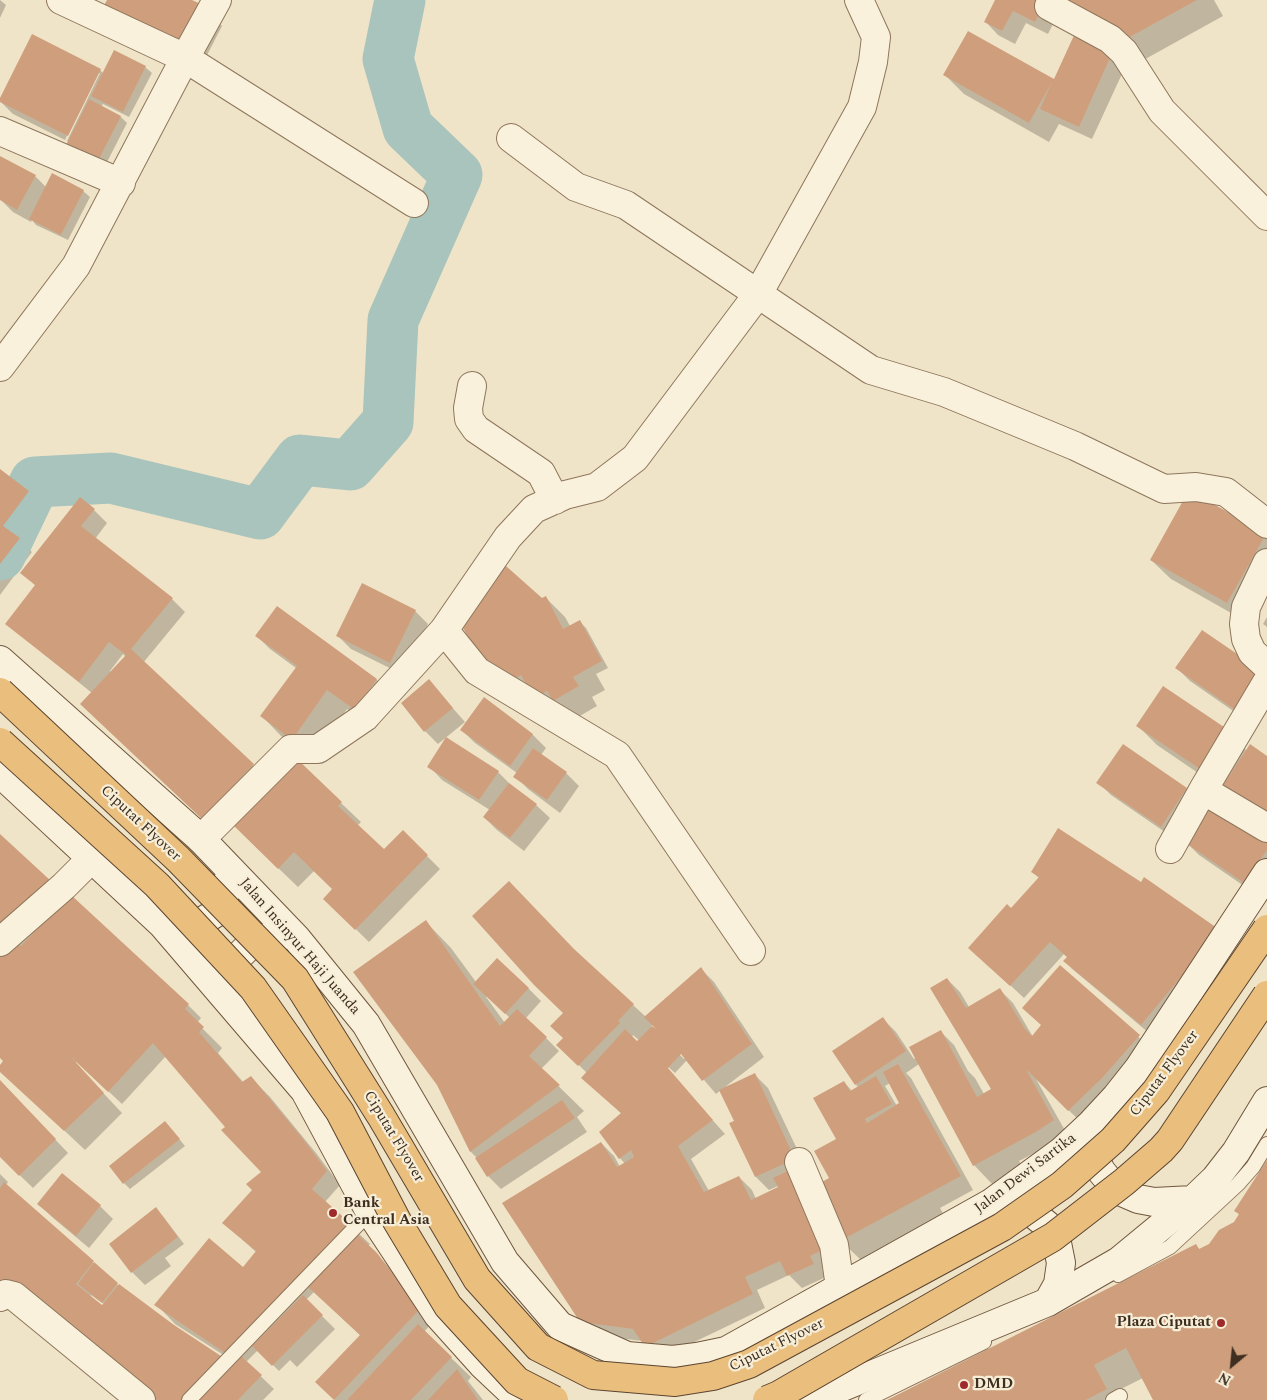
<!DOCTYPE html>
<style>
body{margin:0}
#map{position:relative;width:1267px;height:1400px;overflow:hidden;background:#f0e4c8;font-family:Spectral,serif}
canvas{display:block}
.north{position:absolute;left:1207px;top:1340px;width:50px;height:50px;-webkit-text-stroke:4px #f7eed8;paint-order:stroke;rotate:208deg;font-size:14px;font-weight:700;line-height:20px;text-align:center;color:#3d2e20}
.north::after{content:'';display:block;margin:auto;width:18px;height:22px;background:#3d2e20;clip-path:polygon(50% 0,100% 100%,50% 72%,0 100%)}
</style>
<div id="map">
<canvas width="1267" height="1400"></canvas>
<div class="north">N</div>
</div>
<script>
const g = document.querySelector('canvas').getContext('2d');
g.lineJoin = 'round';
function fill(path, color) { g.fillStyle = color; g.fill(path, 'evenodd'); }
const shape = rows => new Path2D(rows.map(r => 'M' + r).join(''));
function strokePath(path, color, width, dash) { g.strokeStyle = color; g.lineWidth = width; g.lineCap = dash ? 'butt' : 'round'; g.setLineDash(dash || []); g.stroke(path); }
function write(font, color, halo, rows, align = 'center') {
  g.font = font + ' Spectral,serif'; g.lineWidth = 4.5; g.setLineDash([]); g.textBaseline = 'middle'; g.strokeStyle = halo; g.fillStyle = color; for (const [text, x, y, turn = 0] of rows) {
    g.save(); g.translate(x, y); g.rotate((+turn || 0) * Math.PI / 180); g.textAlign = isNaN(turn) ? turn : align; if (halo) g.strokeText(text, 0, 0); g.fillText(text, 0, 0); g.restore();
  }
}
fill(shape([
 [0,0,6,5,0,18],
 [108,0,189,0,202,6,222,26,204,61],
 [996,0,1214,0,1223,16,1140,62,1060,10,1048,34,1026,23,1015,44,998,35,985,21],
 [1076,32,1127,63,1092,139,1059,124,1049,142,964,94,944,74,1054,81],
 [145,67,152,73,129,117,103,104,101,107,121,117,127,123,105,166,67,141,100,73,97,73,65,140,13,114,0,101,100,70,103,73],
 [0,157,35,176,46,187,83,191,90,197,68,240,36,225,32,220,31,222,13,212,0,199],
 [0,470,28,492,41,505,17,537,32,552,0,595],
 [1189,492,1267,537,1267,586,1247,622,1171,579,1151,560],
 [94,510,107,523,95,539,172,599,185,612,143,663,266,778,216,831,92,693,41,652,36,586,22,572],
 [123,654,126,657,111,673,110,671],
 [363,585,415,611,428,624,404,675,351,649,338,636],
 [545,597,565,617,570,626,579,621,586,628,608,668,596,674,605,690,592,697,597,706,573,720,510,681,542,599],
 [277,608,377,680,396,700,375,729,347,709,312,758,281,736,262,716,296,668,270,649,257,636],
 [1267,617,1267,627,1263,624],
 [1177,668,1264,674,1252,724,1190,681],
 [429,681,465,722,438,744,425,731],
 [484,699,533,735,546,748,541,755,566,773,579,786,560,813,528,789,515,776,517,773,475,743,462,730],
 [1137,725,1226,730,1247,751,1267,758,1237,798,1223,784,1220,788,1157,745],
 [429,766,498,772,511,785,536,805,550,818,524,851,497,830,484,817,490,810,442,780],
 [1098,782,1186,789,1200,802,1175,839,1111,795],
 [341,803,361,822,357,826,384,851,403,832,440,869,369,942,325,899,334,889,314,871,298,887,251,842],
 [0,835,50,882,70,896,188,1005,201,1018,197,1023,222,1048,218,1053,244,1083,251,1078,270,1097,316,1153,340,1185,325,1202,370,1244,368,1246,390,1268,432,1323,424,1332,471,1377,468,1381,483,1400,335,1400,317,1382,361,1336,314,1292,306,1300,335,1329,297,1367,290,1360,279,1371,258,1350,246,1362,274,1389,263,1400,147,1400,0,1286,0,1174,8,1182,6,1185,119,1286,232,1367,236,1363,175,1324,156,1304,243,1269,256,1252,224,1223,253,1190,263,1172,227,1127,166,1056,122,1104,77,1062,75,1063,122,1113,85,1150,0,1070,0,1067,5,1061,0,1056],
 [91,1295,104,1304,102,1307,90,1297],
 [1186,842,1267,843,1267,881,1257,895,1199,855],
 [1032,872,1229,942,1155,1038,1071,968,1068,958,1064,954,1024,998,983,960,1011,909,1039,878],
 [426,922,451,948,476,982,528,988,541,1001,526,1018,559,1051,541,1069,584,1111,577,1117,587,1132,501,1189,488,1176,477,1158,471,1152,438,1084],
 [487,996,510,1018,505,1023,486,997],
 [580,956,646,1017,701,969,714,982,764,1057,725,1087,755,1075,768,1088,808,1172,812,1189,830,1179,838,1140,844,1082,852,1091,858,1087,856,1085,883,1019,896,1032,914,1059,941,1032,954,1045,968,1071,975,1078,984,1094,993,1089,947,979,960,992,969,1007,1000,990,1013,1003,1033,1037,1042,1026,1060,967,1152,1049,1082,1123,1036,1079,1067,1134,1050,1145,1019,1161,1024,1169,993,1185,974,1165,919,1064,906,1073,911,1078,973,1190,940,1208,944,1215,861,1260,841,1241,841,1260,822,1269,826,1277,802,1288,789,1275,757,1290,765,1308,659,1359,642,1341,595,1335,581,1321,601,1143,614,1156,620,1167,625,1164,620,1158,622,1114,582,1078,587,1073,558,1045,564,1038,565,1013],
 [653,1024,686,1058,684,1059,651,1027],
 [633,1035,641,1042,639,1044,632,1037],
 [687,1060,716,1094,721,1090,736,1122,756,1177,769,1190,778,1186,779,1188,756,1199,752,1190,739,1177,709,1191,691,1159,725,1134,667,1069,664,1063,675,1073],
 [890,1083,901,1103,897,1106,885,1086],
 [0,1081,68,1153,33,1188,0,1156],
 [171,1129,185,1146,130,1189,124,1183],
 [1267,1163,1267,1400,1154,1400,1143,1378,1111,1394,1112,1396,1104,1400,890,1400,1196,1245,1200,1250,1210,1245,1235,1222,1240,1215,1236,1211],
 [39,1204,100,1206,113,1219,89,1248,52,1217],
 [162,1215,184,1244,165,1258,171,1266,145,1285,132,1272,110,1244]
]), '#0003');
strokePath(shape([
 [0,555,35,482,111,478,260,514,300,460,350,465,388,422,393,320,457,175,408,128,388,59,400,0]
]), '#a9c4bc', 51);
fill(shape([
 [107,0,192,0,203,5,184,43,152,27,148,35,101,11],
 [995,0,1046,0,1035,22,1013,11,1002,31,984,22],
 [1051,0,1197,0,1119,43],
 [968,31,1054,79,1076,31,1114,49,1079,127,1040,109,1052,82,1029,123,943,75],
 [32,34,101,69,68,136,0,102,0,98],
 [114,50,146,66,123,112,91,96],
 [89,99,121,116,98,161,66,145],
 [0,156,36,175,17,210,0,200],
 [52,173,84,190,61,235,29,219],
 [0,469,29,491,3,526,20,538,0,564],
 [1189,490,1266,534,1227,603,1150,560],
 [80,497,95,509,81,526,173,598,131,649,254,764,202,819,80,704,126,655,109,642,79,682,5,624,35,585,20,573],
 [497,558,542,598,546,596,563,629,580,620,602,661,573,677,579,686,553,701,547,691,534,698,521,675,509,682,479,657,458,619],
 [362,583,416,610,390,663,336,636],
 [277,606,377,679,355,710,327,690,292,740,260,716,297,666,255,636],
 [1202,630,1265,673,1238,712,1175,668],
 [429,679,453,708,424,732,401,703],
 [1163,686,1227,729,1200,769,1136,726],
 [484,697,533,734,510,766,460,730],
 [446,737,499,771,479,800,427,767],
 [1123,744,1187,788,1161,827,1096,783],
 [1250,744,1267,756,1267,816,1223,785],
 [533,748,567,772,547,800,513,777],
 [294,756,342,802,338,806,384,849,403,830,428,855,355,930,323,899,332,889,294,852,278,869,230,822],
 [509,783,537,804,510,838,483,817],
 [1210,803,1267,842,1267,850,1244,883,1184,842],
 [1058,828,1141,882,1144,877,1217,928,1185,972,1141,1025,1063,961,1067,957,1050,942,1010,986,968,948,1007,904,1011,908,1039,877,1031,872],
 [0,834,51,881,0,936],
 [509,881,574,949,634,1004,618,1021,620,1023,578,1066,556,1045,563,1038,550,1026,563,1013,534,985,472,916],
 [70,894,189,1004,185,1009,204,1027,199,1032,242,1082,251,1076,303,1139,327,1171,312,1189,351,1224,228,1355,154,1305,209,1238,243,1267,256,1251,222,1223,252,1190,246,1184,261,1172,221,1130,225,1127,153,1043,108,1092,70,1056,104,1093,64,1131,0,1072,0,1065,3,1061,0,1058,0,948,11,936,21,946],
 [426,920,500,1026,517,1009,547,1037,529,1056,560,1085,470,1152,437,1085,353,972],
 [497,958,529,988,505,1014,473,984],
 [1060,965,1140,1035,1102,1078,1068,1111,1026,1069,1054,1120,1036,1132,973,1166,909,1047,941,1030,977,1097,991,1089,930,988,947,978,966,1008,1000,988,1025,1029,1032,1036,1041,1025,1022,1008],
 [701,967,752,1044,702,1081,681,1054,668,1068,713,1120,678,1146,704,1192,739,1176,751,1200,778,1187,773,1178,796,1167,829,1247,810,1256,814,1264,787,1276,780,1261,745,1277,753,1294,645,1347,633,1329,580,1322,502,1203,601,1142,617,1167,634,1157,631,1150,619,1159,599,1132,621,1113,581,1078,625,1029,637,1041,652,1026,656,1029,644,1017],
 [883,1017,906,1051,855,1085,832,1051],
 [898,1064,961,1176,840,1241,811,1188,829,1178,814,1151,836,1139,813,1098,844,1081,850,1091,876,1076,892,1104,865,1119,867,1123,899,1103,883,1072],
 [755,1073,795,1159,755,1177,729,1123,734,1121,719,1090],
 [0,1080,56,1139,19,1176,0,1157],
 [562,1100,575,1118,487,1177,475,1158],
 [165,1121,180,1139,123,1184,109,1166],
 [1267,1160,1267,1400,1153,1400,1126,1348,1094,1365,1107,1389,1086,1400,887,1400,1196,1244,1199,1249,1209,1244,1219,1230,1234,1222,1239,1214,1234,1211],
 [62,1173,101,1205,76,1236,37,1204],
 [4,1182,94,1261,76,1284,102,1305,119,1284,174,1325,224,1358,184,1400,147,1400,0,1283,0,1188],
 [156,1207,178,1237,131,1273,109,1244],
 [356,1233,377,1253,420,1309,334,1400,315,1382,360,1335,307,1286],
 [94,1262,118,1283,102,1303,78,1284],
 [303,1295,323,1315,272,1366,252,1346],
 [418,1324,452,1357,411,1400,349,1400,348,1399],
 [241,1356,262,1375,238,1400,198,1400],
 [457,1369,478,1400,428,1400]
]), '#cf9f7d');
const service = shape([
 [1118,1275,1170,1247,1238,1184,1253,1167,1267,1144],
 [189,1400,370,1212],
 [866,1400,984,1342],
 [1113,1400,1120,1396]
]);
const minor = shape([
 [61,0,185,58,414,203],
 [1049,6,1110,39,1124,52,1162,111,1267,216],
 [0,131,121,183],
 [511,138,576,187,626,205,871,370,944,392,1075,446,1164,489,1196,487,1226,492,1267,524],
 [0,367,76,266,185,58,217,0],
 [472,386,468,408,469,419,476,429,541,473,555,500],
 [1267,563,1246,607,1244,624,1246,639,1252,652,1267,666],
 [444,630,477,671,617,755,751,951],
 [1267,682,1203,790,1267,828],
 [201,839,291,749,318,749,365,717,444,630,508,537,534,509,565,495,597,487,635,458,758,294,862,107,873,62,876,37,859,0],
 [1170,849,1203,790],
 [0,942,64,886,92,858],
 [799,1162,834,1245,840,1287],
 [0,1297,6,1294,14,1296,141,1400]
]);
const secondary = shape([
 [0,660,201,839,297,939,366,1024,505,1262,560,1326,627,1356,673,1360,697,1357,726,1351,991,1203,1062,1151,1091,1124,1116,1097,1139,1068,1267,873],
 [0,773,162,924,305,1091,370,1212,438,1315,482,1364,520,1400],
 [171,925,180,927,198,924,214,914,224,898,228,881],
 [228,989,230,973,237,958,249,946,264,938,281,936],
 [1090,1135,1094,1156,1101,1171,1111,1183,1124,1193,1138,1199,1154,1202,1193,1200],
 [1005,1204,1012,1204,1031,1212,1047,1225,1057,1243,1061,1263,1058,1284,1048,1302],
 [811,1400,1048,1302,1119,1261,1193,1200,1215,1179,1236,1152,1267,1101]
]);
strokePath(service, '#8d765c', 16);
strokePath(minor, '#8d765c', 30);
strokePath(secondary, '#6f573f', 30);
strokePath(service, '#faf1dc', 14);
strokePath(minor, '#faf1dc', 28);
strokePath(secondary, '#faf1dc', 28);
const trunkBridge = shape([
 [0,692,178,859,295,979,381,1116,477,1279,538,1347,593,1375,675,1382,713,1376,749,1364,1002,1227,1062,1185,1113,1140,1156,1091,1267,929],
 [0,742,157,885,253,988,340,1112,397,1221,448,1306,517,1381,554,1400],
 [767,1400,779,1395,1053,1237,1124,1182,1161,1150,1170,1140,1267,995]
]);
strokePath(trunkBridge, '#5b4430', 30, []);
strokePath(trunkBridge, '#eabe7c', 28);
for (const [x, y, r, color] of [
 [333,1213,5,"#9e2a2b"],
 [1221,1323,5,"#9e2a2b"],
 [964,1385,5,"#9e2a2b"]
]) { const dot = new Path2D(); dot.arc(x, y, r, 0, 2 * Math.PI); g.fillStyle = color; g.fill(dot); strokePath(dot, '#f7eed8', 2); }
write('15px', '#3d2e20', '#f7eed8', [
 ["Ciputat Flyover",140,824,43],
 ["Jalan Insinyur Haji Juanda",299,947,49],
 ["Ciputat Flyover",1165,1074,-53],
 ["Ciputat Flyover",393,1137,59],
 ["Jalan Dewi Sartika",1026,1174,-37],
 ["Ciputat Flyover",777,1346,-26]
]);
write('bold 15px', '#3d2e20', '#f7eed8', [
 ["Bank",343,1204],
 ["Central Asia",343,1221],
 ["Plaza Ciputat",1211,1323,"right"],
 ["DMD",974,1385]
], 'left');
</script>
